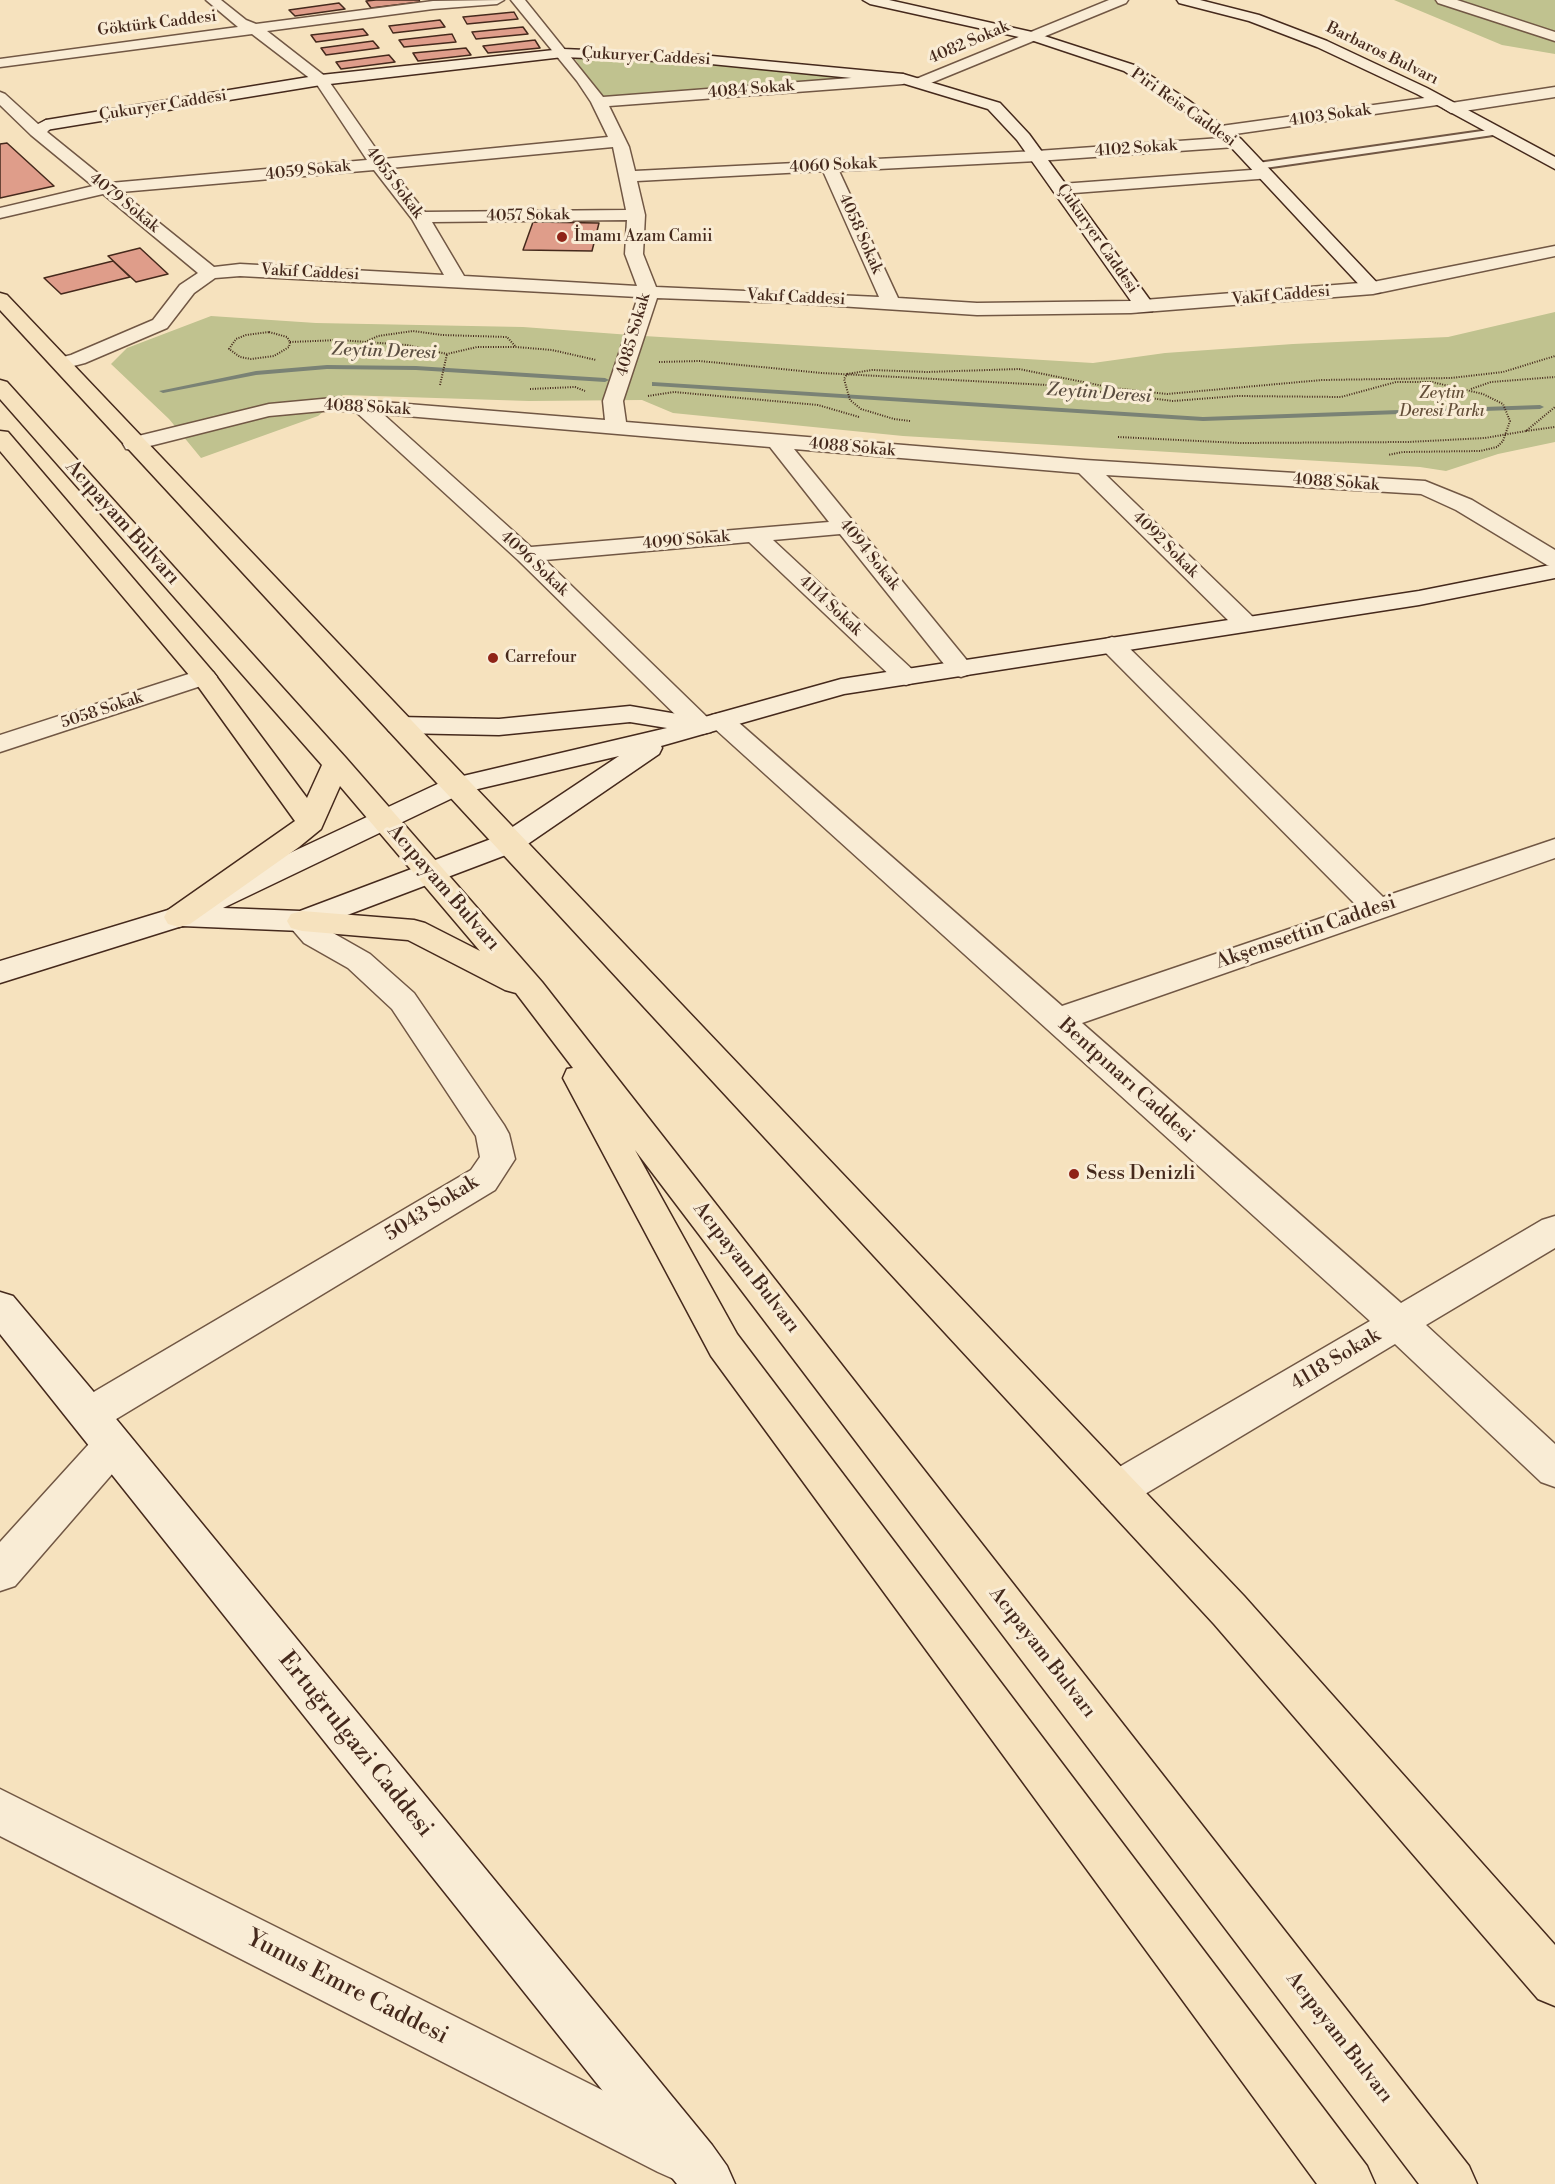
<!DOCTYPE html>
<meta charset="utf-8">
<style>
body{margin:0}
canvas{display:block;background:#f6e2be}
</style>
<canvas width="1555" height="2184"></canvas>
<script>
const g = document.querySelector('canvas').getContext('2d');
g.lineJoin = 'round';
function fill(path, color) { g.fillStyle = color; g.fill(path, 'evenodd'); }
const shape = rows => new Path2D(rows.map(r => 'M' + r).join(''));
function strokePath(path, color, width, dash) { g.strokeStyle = color; g.lineWidth = width; g.lineCap = dash ? 'butt' : 'round'; g.setLineDash(dash || []); g.stroke(path); }
function write(font, color, halo, rows, align = 'center') {
  g.font = font + ' "Libre Bodoni",serif'; g.lineWidth = 6; g.setLineDash([]); g.textBaseline = 'middle'; g.strokeStyle = halo; g.fillStyle = color; for (const [text, x, y, turn = 0] of rows) {
    g.save(); g.translate(x, y); g.rotate((+turn || 0) * Math.PI / 180); g.textAlign = isNaN(turn) ? turn : align; if (halo) g.strokeText(text, 0, 0); g.fillText(text, 0, 0); g.restore();
  }
}
fill(shape([
 [1394,0,1555,0,1555,54,1502,45],
 [576,56,731,65,870,79,603,99,575,59],
 [1555,312,1555,442,1498,454,1446,471,1420,467,903,436,673,413,642,400,529,401,343,395,318,416,201,458,169,419,111,364,127,348,211,316,316,323,523,327,644,336,1093,363,1165,353,1293,344,1448,337]
]), '#c0c28f');
fill(shape([
 [327,365,416,366,605,378,609,380,605,382,416,370,327,369,256,375,163,393,159,391,256,371,327,365],
 [652,382,1203,417,1540,405,1544,407,1540,409,1203,421,655,386,652,386,652,382]
]), '#7a8275');
const building = shape([
 [376,0,419,0,420,2,371,8,366,1,376,0],
 [339,3,345,9,295,16,289,10,339,3],
 [514,12,518,19,467,24,463,17,514,12],
 [440,20,445,27,393,33,389,26,440,20],
 [523,27,528,34,476,39,472,32,523,27],
 [363,29,368,35,316,42,311,35,363,29],
 [452,34,456,42,404,47,399,40,452,34],
 [535,40,540,48,488,53,483,46,535,40],
 [373,41,379,48,326,55,321,48,373,41],
 [466,48,471,55,418,61,413,53,466,48],
 [389,55,395,62,341,69,336,62,389,55],
 [7,143,54,186,0,198,0,144,7,143],
 [533,222,599,223,592,251,523,250,533,222],
 [140,248,168,274,136,282,108,256,140,248],
 [113,261,130,277,61,294,44,278,113,261]
]);
fill(building, '#df9d8a');
strokePath(building, '#45291c', 1.5);
const lane = shape([
 [1496,129,1501,132,1500,134,1258,169,1252,166,1258,163,1496,129]
]);
const street = shape([
 [206,0,221,0,246,20,256,24,433,1,504,0,497,4,433,9,267,31,326,77,383,159,608,137,591,102,577,81,511,0,525,0,603,97,903,74,911,79,903,84,609,106,629,147,635,171,1037,151,1235,137,1243,142,1235,147,1037,161,839,171,898,298,977,303,1131,301,1373,282,1555,246,1555,256,1373,294,1131,313,977,315,792,303,657,298,623,401,626,422,1085,460,1425,481,1472,500,1555,550,1555,567,1547,565,1456,510,1421,494,1106,475,1255,619,1258,624,1255,629,1246,631,1237,629,1079,473,794,449,974,669,970,674,961,677,952,674,840,534,773,540,915,672,919,677,915,682,906,685,897,682,749,542,545,560,709,719,712,715,721,713,730,715,1062,1006,1357,906,1103,650,1099,645,1103,640,1112,637,1121,640,1383,897,1555,839,1555,858,1082,1023,1401,1303,1542,1220,1555,1216,1555,1248,1426,1325,1555,1444,1555,1487,1541,1482,1395,1344,1130,1503,1116,1508,1102,1503,1096,1490,1102,1477,1370,1321,714,728,711,732,702,734,693,732,518,560,356,412,333,410,269,416,134,450,126,449,123,444,126,439,269,404,333,398,605,420,603,401,638,297,240,276,215,278,194,293,167,328,85,363,62,369,55,367,52,363,55,359,71,355,153,320,180,285,198,273,103,194,0,218,0,208,93,186,31,135,0,105,0,92,5,94,38,124,46,120,52,122,54,125,47,132,110,183,367,160,316,83,252,34,0,67,0,59,238,27,206,0],
 [613,147,626,210,425,212,390,168,613,147],
 [374,170,412,219,444,275,240,264,214,267,121,192,374,170],
 [823,171,879,297,656,287,643,254,645,215,637,181,823,171],
 [627,220,625,254,637,286,464,276,432,222,627,220],
 [383,414,770,447,829,522,531,547,383,414],
 [1109,0,1128,0,1126,3,926,85,916,85,913,82,916,79,1109,0],
 [1436,0,1457,0,1555,32,1555,41,1438,3,1436,0],
 [1555,87,1555,97,1451,113,1443,108,1451,103,1555,87],
 [1439,96,1444,98,1447,101,1444,104,1221,136,1213,131,1221,126,1439,96],
 [1265,169,1273,174,1271,178,1061,194,1055,193,1052,189,1055,185,1061,184,1265,169],
 [204,669,213,672,217,677,213,682,0,752,0,735,204,669],
 [302,911,313,914,326,929,370,954,414,993,504,1125,509,1134,515,1159,495,1190,103,1427,89,1432,75,1427,70,1415,75,1403,471,1170,480,1157,476,1136,392,1009,348,968,304,943,291,928,287,921,291,914,302,911],
 [112,1429,126,1434,132,1446,126,1458,15,1586,0,1591,0,1542,98,1434,112,1429],
 [0,1789,694,2136,702,2154,694,2172,676,2180,658,2172,0,1836,0,1789]
]);
const secondary = shape([
 [863,0,889,0,1032,32,1134,65,1188,100,1241,139,1382,288,1380,292,1366,292,1229,145,1178,106,1124,71,1028,39,870,4,863,0],
 [1177,0,1200,0,1259,15,1327,41,1427,88,1555,157,1555,169,1417,94,1317,47,1249,21,1179,3,1177,0],
 [563,49,701,55,903,74,1000,103,1029,134,1155,307,1152,311,1138,311,1017,140,988,109,902,83,701,63,563,57,321,85,46,130,38,125,46,120,321,75,563,49],
 [1555,564,1555,578,1419,605,844,694,661,746,662,748,659,754,519,850,313,928,302,931,182,926,0,983,0,961,168,910,446,780,667,728,630,722,499,735,398,733,389,731,385,725,389,719,398,717,499,719,630,706,701,718,841,679,1419,591,1555,564],
 [619,756,499,836,300,911,223,908,465,792,619,756],
 [0,1292,13,1296,103,1403,712,2145,727,2166,735,2184,677,2184,0,1334,0,1292]
]);
const primary = shape([
 [0,293,7,295,1244,1596,1555,1945,1555,2006,1538,1999,1214,1624,0,310,0,293],
 [0,380,7,382,346,758,542,982,1469,2166,1477,2184,1419,2184,635,1150,737,1334,1367,2166,1375,2184,1317,2184,711,1356,563,1078,567,1069,573,1068,516,993,505,990,408,940,302,931,291,928,287,921,291,914,302,911,414,920,425,923,480,951,340,786,321,829,299,847,190,924,179,927,168,924,164,917,168,910,295,821,195,682,0,451,0,431,8,432,213,672,307,798,322,765,0,399,0,380]
]);
strokePath(lane, '#715744', 4);
strokePath(street, '#715744', 3);
strokePath(secondary, '#45291c', 3);
strokePath(primary, '#45291c', 3);
strokePath(shape([
 [269,332,287,337,290,342,289,347,274,356,251,359,240,357,229,349,236,339,246,335,269,332],
 [290,342,339,340,407,345,447,354,477,347,516,347,552,350,596,360],
 [365,342,378,336,413,331,442,335,507,337,516,347],
 [659,362,700,361,822,373,1047,385,1173,401,1237,396,1341,397,1396,382,1432,382,1483,394,1503,404,1510,421,1503,441,1497,447,1480,451,1403,452,1388,455],
 [440,385,447,354],
 [530,389,575,387,585,391],
 [1471,389,1491,382,1555,377],
 [648,396,674,392,818,405,859,417],
 [910,421,894,419,861,409,850,400,844,379,847,374,872,370,927,372,1019,369,1113,388,1167,394,1322,380,1451,378,1503,372,1555,356],
 [1526,431,1555,427],
 [1118,437,1239,443,1408,442,1485,438,1526,431,1555,407]
]), '#45291c', 2, [1, 1.5]);
fill(lane, '#f9ecd5');
fill(street, '#f9ecd5');
fill(secondary, '#f9ecd5');
fill(primary, '#f6e2be');
for (const [x, y, r, color] of [
 [562,237,6,"#8f2418"],
 [493,658,6,"#8f2418"],
 [1074,1174,6,"#8f2418"]
]) { const dot = new Path2D(); dot.arc(x, y, r, 0, 2 * Math.PI); g.fillStyle = color; g.fill(dot); strokePath(dot, '#f9ecd5', 2); }
write('16px', '#45291c', '#f9ecd5', [
 ["Göktürk Caddesi",157,24,-7],
 ["4082 Sokak",969,43,-23],
 ["Barbaros Bulvarı",1382,54,26],
 ["Çukuryer Caddesi",646,57,3],
 ["4084 Sokak",751,90,-5],
 ["Çukuryer Caddesi",163,106,-9],
 ["Piri Reis Caddesi",1183,108,35],
 ["4103 Sokak",1330,116,-8],
 ["4102 Sokak",1136,149,-4],
 ["4060 Sokak",833,166,-3],
 ["4059 Sokak",308,171,-6],
 ["4055 Sokak",394,183,53],
 ["4079 Sokak",124,203,39],
 ["4057 Sokak",528,216,-1],
 ["4058 Sokak",860,234,66],
 ["Çukuryer Caddesi",1097,239,55],
 ["Vakıf Caddesi",310,273,3],
 ["Vakıf Caddesi",1281,296,-5],
 ["Vakıf Caddesi",796,298,3],
 ["4085 Sokak",634,335,-74],
 ["4088 Sokak",367,408,3],
 ["4088 Sokak",852,448,5],
 ["4088 Sokak",1336,483,4],
 ["4090 Sokak",686,541,-5],
 ["4092 Sokak",1165,545,45],
 ["4094 Sokak",869,555,51],
 ["4096 Sokak",534,564,43],
 ["4114 Sokak",830,606,43],
 ["5058 Sokak",102,711,-18]
]);
write('16px', '#45291c', '#f9ecd5', [
 ["İmamı Azam Camii",574,237],
 ["Carrefour",505,658]
], 'left');
write('italic 16px', '#644f39', '#f9ecd5', [
 ["Zeytin",1442,394],
 ["Deresi Parkı",1442,412]
]);
write('italic 18px', '#5b4e41', '#f9ecd5', [
 ["Zeytin Deresi",384,352,2],
 ["Zeytin Deresi",1099,394,4]
]);
write('20px', '#45291c', '#f9ecd5', [
 ["Acıpayam Bulvarı",122,523,48],
 ["Acıpayam Bulvarı",443,888,49],
 ["Akşemsettin Caddesi",1306,933,-19],
 ["Bentpınarı Caddesi",1126,1081,42],
 ["5043 Sokak",432,1209,-32],
 ["Acıpayam Bulvarı",746,1268,52],
 ["4118 Sokak",1336,1360,-31],
 ["Acıpayam Bulvarı",1042,1653,52],
 ["Acıpayam Bulvarı",1339,2038,52]
]);
write('20px', '#45291c', '#f9ecd5', [
 ["Sess Denizli",1086,1174]
], 'left');
write('24px', '#45291c', '#f9ecd5', [
 ["Ertuğrulgazi Caddesi",355,1745,51],
 ["Yunus Emre Caddesi",347,1988,27]
]);
</script>
